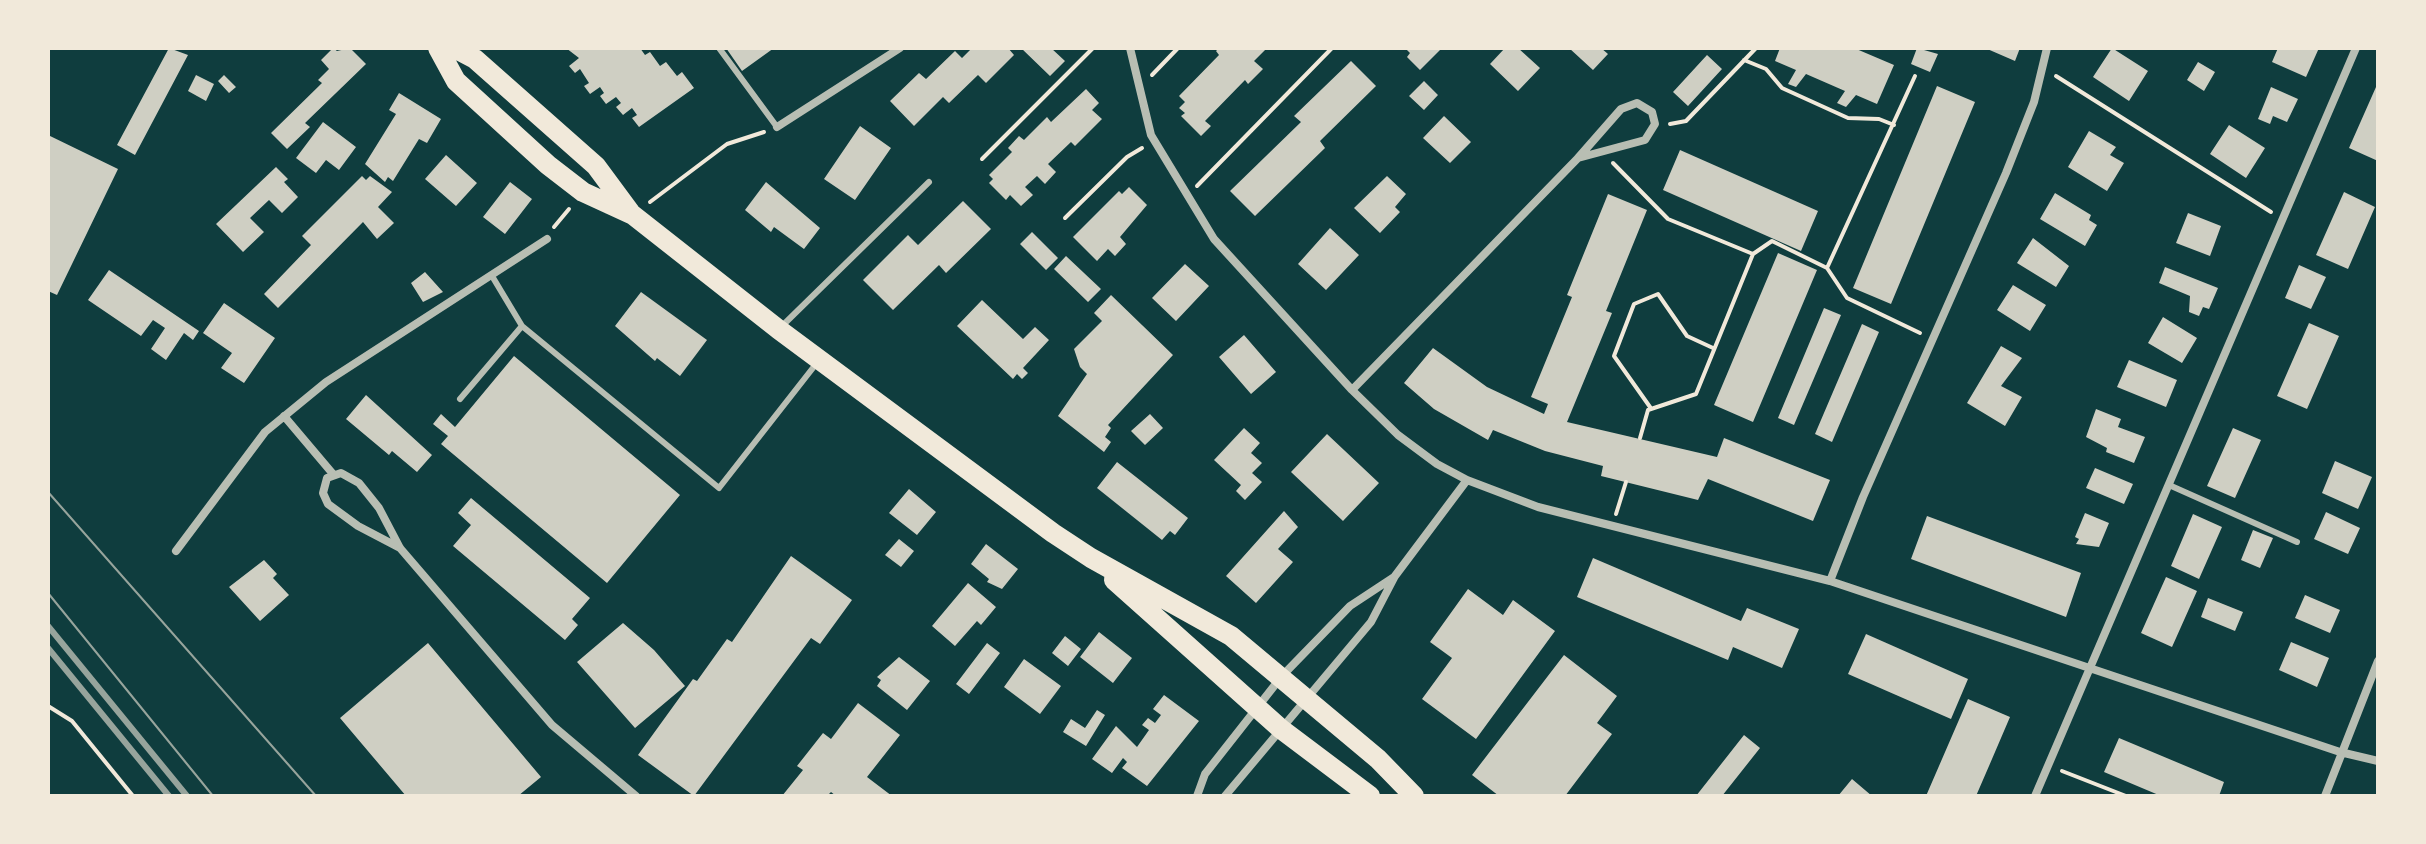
<!DOCTYPE html>
<style>
body{margin:0}
#map{position:relative;width:2426px;height:844px;overflow:hidden;background:#0f3d3e;font-family:Arial,sans-serif}
canvas{display:block}
.frame{position:absolute;inset:0;border:50px solid #f1e9da;pointer-events:none}
</style>
<div id="map">
<canvas width="2426" height="844"></canvas>
<div class="frame"></div>
</div>
<script>
const g = document.querySelector('canvas').getContext('2d');
g.lineJoin = 'round';
function fill(path, color) { g.fillStyle = color; g.fill(path, 'evenodd'); }
const shape = rows => new Path2D(rows.map(r => 'M' + r).join(''));
function strokePath(path, color, width, dash) { g.strokeStyle = color; g.lineWidth = width; g.lineCap = dash ? 'butt' : 'round'; g.setLineDash(dash || []); g.stroke(path); }
fill(shape([
 [169,48,188,55,135,155,117,145],
 [333,48,337,51,350,48,366,64,305,123,310,127,287,149,271,133,322,83,318,80,329,69,321,60],
 [566,48,640,48,645,55,650,52,660,66,666,62,677,76,682,72,694,88,639,127,632,118,637,115,632,108,623,115,616,107,621,103,616,97,606,104,600,96,604,93,600,87,590,94,584,86,589,83,580,69,575,73,569,66,579,58],
 [726,48,774,48,742,71],
 [972,48,1008,48,1014,55,986,83,978,75,949,103,943,97,914,126,890,101,919,73,926,79,955,51,962,58],
 [1021,48,1051,48,1065,61,1050,76],
 [1219,48,1267,48,1254,61,1263,69,1248,84,1245,80,1205,121,1211,126,1201,136,1181,116,1185,113,1179,108,1185,102,1179,96,1219,55,1216,51],
 [1405,48,1442,48,1420,70,1407,57,1410,53],
 [1505,48,1518,48,1540,68,1518,91,1490,64],
 [1569,48,1601,48,1608,54,1593,70],
 [1780,48,1854,48,1894,65,1877,104,1856,95,1846,107,1837,103,1845,91,1806,74,1796,87,1788,84,1796,70,1775,61],
 [1917,48,1938,54,1930,72,1911,64],
 [1985,48,2020,48,2015,61],
 [2112,48,2148,71,2129,101,2093,77],
 [2278,48,2319,48,2306,77,2272,62],
 [1707,55,1722,69,1688,106,1673,92],
 [1351,61,1376,86,1320,141,1325,148,1255,216,1230,191,1301,122,1294,116],
 [2198,62,2215,72,2204,91,2187,80],
 [196,75,214,84,206,101,188,91],
 [224,75,236,87,229,93,218,81],
 [1424,81,1438,95,1424,110,1409,96],
 [1937,86,1975,102,1891,304,1853,288],
 [2271,87,2298,99,2287,122,2273,116,2270,124,2258,119],
 [2376,87,2378,88,2378,161,2349,148],
 [1086,89,1099,103,1092,110,1102,119,1075,146,1071,142,1048,164,1056,172,1045,184,1037,176,1025,187,1033,195,1021,206,1010,195,1006,200,989,183,993,179,989,175,1012,152,1008,148,1019,136,1024,140,1047,117,1051,122],
 [399,93,441,119,427,143,419,139,393,181,388,177,385,182,365,164,396,114,389,110],
 [1444,116,1471,142,1450,163,1423,138],
 [323,122,356,147,339,170,326,160,316,173,296,158],
 [2229,125,2265,148,2246,178,2210,154],
 [860,126,891,148,855,200,824,179],
 [2089,131,2116,147,2110,155,2124,163,2107,191,2068,167],
 [48,135,118,169,57,295,48,291],
 [1680,150,1818,211,1801,251,1663,190],
 [446,155,477,183,456,206,425,179],
 [276,167,288,179,284,182,298,197,282,213,269,200,250,218,264,232,243,252,216,224],
 [362,176,366,180,370,176,392,192,378,207,394,223,377,239,363,222,278,308,264,294,311,245,302,236],
 [1387,176,1406,194,1395,207,1400,212,1380,233,1354,208],
 [510,182,532,199,505,234,483,217],
 [766,182,820,228,804,249,774,227,771,232,745,210],
 [1129,187,1147,205,1120,237,1126,244,1115,256,1108,249,1097,261,1073,237,1119,191,1122,194],
 [2344,192,2375,207,2348,269,2316,255],
 [2055,193,2091,215,2089,220,2097,225,2085,246,2040,219],
 [1608,194,1647,210,1606,311,1612,313,1567,422,1717,457,1724,438,1830,480,1813,521,1708,479,1698,500,1601,476,1603,466,1545,451,1493,430,1488,440,1434,409,1404,383,1433,348,1487,387,1544,414,1548,404,1531,397,1572,297,1567,295],
 [963,201,991,229,946,273,939,265,893,310,863,280,908,235,918,245],
 [2188,213,2221,226,2210,256,2176,243],
 [1330,228,1359,255,1326,290,1298,264],
 [1032,232,1058,258,1046,270,1020,244],
 [2033,238,2069,266,2056,287,2017,263],
 [1778,253,1817,270,1753,422,1714,405],
 [1066,256,1101,289,1088,302,1054,269],
 [1185,264,1209,286,1176,321,1152,298],
 [2299,265,2326,277,2311,309,2285,298],
 [2165,267,2218,288,2209,309,2203,307,2199,316,2189,312,2190,296,2159,283],
 [109,270,199,331,193,340,184,333,166,360,151,349,165,328,153,320,141,336,88,300],
 [425,272,443,292,423,302,411,283],
 [2013,285,2046,305,2030,331,1997,310],
 [641,292,707,340,680,376,657,358,655,361,615,326],
 [1111,295,1173,355,1108,425,1111,428,1105,437,1111,442,1104,452,1058,416,1087,374,1080,367,1074,349,1102,321,1094,313],
 [982,300,1023,339,1035,327,1049,340,1023,368,1028,373,1022,379,1017,374,1013,379,957,326],
 [224,303,275,338,244,383,221,368,232,353,203,333],
 [1824,308,1841,315,1794,425,1778,418],
 [2163,317,2197,338,2182,363,2148,343],
 [2309,323,2339,336,2307,409,2277,396],
 [1862,324,1879,332,1832,442,1815,434],
 [1244,335,1276,372,1251,394,1219,357],
 [2001,346,2022,358,2001,386,2022,397,2005,426,1967,403],
 [514,356,680,495,607,583,441,444,448,436,433,424,441,414,455,427],
 [2129,360,2177,380,2166,407,2117,387],
 [366,395,432,455,417,472,392,451,389,455,346,419],
 [2096,409,2121,419,2118,427,2145,437,2134,463,2106,452,2107,448,2086,437],
 [1150,414,1163,428,1145,445,1131,431],
 [1244,428,1260,443,1251,453,1262,463,1252,473,1262,482,1245,500,1236,491,1241,485,1214,460],
 [2233,428,2261,440,2235,498,2207,486],
 [1327,434,1379,483,1343,521,1291,472],
 [2335,461,2372,477,2358,509,2322,493],
 [1117,462,1188,518,1175,535,1170,531,1162,540,1097,488],
 [2095,468,2133,484,2124,504,2086,488],
 [909,489,936,512,917,535,889,513],
 [471,498,590,598,572,619,578,625,565,640,453,546,471,525,458,513],
 [1284,511,1298,527,1278,549,1293,562,1256,603,1226,576],
 [2326,512,2360,528,2348,554,2314,539],
 [2085,513,2109,523,2099,547,2076,544,2079,539,2075,537],
 [2193,514,2222,527,2199,579,2171,566],
 [1927,516,2081,573,2066,617,1911,559],
 [2253,530,2273,538,2260,568,2241,560],
 [899,539,914,551,901,567,885,555],
 [986,544,1018,569,1002,589,987,582,989,579,971,564],
 [791,556,852,600,820,644,811,638,694,796,638,755,693,679,697,681,727,639,732,642],
 [1593,558,1741,621,1747,608,1799,629,1782,668,1733,647,1728,660,1577,597],
 [264,560,277,574,273,578,289,595,260,621,229,587],
 [2166,577,2197,591,2172,647,2141,633],
 [968,583,996,607,981,625,977,621,955,646,932,626],
 [1468,589,1503,615,1513,600,1555,631,1476,739,1422,699,1452,658,1430,642],
 [2305,595,2340,610,2330,633,2295,618],
 [2208,598,2243,612,2235,631,2201,617],
 [623,623,654,650,685,686,635,728,577,662],
 [1099,632,1132,658,1113,683,1080,657],
 [1866,634,1968,679,1951,719,1848,674],
 [1065,636,1081,649,1068,666,1052,653],
 [2291,642,2329,658,2317,687,2279,670],
 [428,643,541,777,518,796,406,796,340,718],
 [987,643,1000,653,969,694,956,684],
 [1564,655,1617,696,1597,723,1612,734,1565,796,1499,796,1472,775],
 [899,657,930,681,907,710,877,686,881,680,877,677],
 [1024,659,1061,686,1040,714,1004,687],
 [1164,695,1199,721,1147,786,1122,768,1127,762,1123,758,1112,773,1092,759,1116,726,1137,747,1149,730,1142,725,1148,718,1155,723,1161,715,1153,709],
 [1968,699,2010,717,1989,766,1976,796,1926,796],
 [858,703,900,735,867,777,892,796,836,796,831,792,827,796,782,796,803,770,797,766,823,733,831,739],
 [1097,710,1105,715,1086,746,1063,732,1071,719,1085,728],
 [1744,735,1760,748,1722,796,1696,796],
 [2119,738,2224,782,2219,796,2161,796,2104,772],
 [1852,779,1872,796,1838,796]
]), '#cfcfc3');
strokePath(shape([
 [1744,60,1766,69,1782,88,1848,118,1879,119,1894,125],
 [1152,75,1178,48],
 [2056,76,2271,212],
 [1670,124,1686,121,1756,48],
 [982,159,1093,48],
 [1613,163,1668,219,1753,254,1696,394,1648,410,1640,438],
 [1197,186,1332,48],
 [650,202,727,144,764,132],
 [1065,218,1127,157,1142,148],
 [554,227,569,209],
 [1753,254,1772,241,1827,268,1847,298,1920,333],
 [1827,268,1915,76],
 [1650,407,1614,356,1634,304,1658,294,1687,336,1713,348],
 [1616,514,1626,482],
 [48,706,72,721,133,796],
 [2062,771,2126,796]
]), '#f1e9da', 4);
strokePath(shape([
 [719,48,777,127],
 [522,326,719,488,816,364],
 [781,327,929,182],
 [460,399,522,326,492,276],
 [2169,485,2297,542]
]), '#b8beb3', 6);
strokePath(shape([
 [1130,48,1151,135,1214,239,1352,390,1398,435,1437,464,1467,480,1538,507,1830,581,2340,752,2378,761],
 [777,127,900,48],
 [1352,390,1578,158,1621,109,1637,103,1652,112,1655,124,1645,140,1578,158],
 [284,416,333,474],
 [400,548,358,526,328,504,323,493,327,478,341,473,359,483,379,508,400,548,552,725,636,796],
 [176,551,265,432,326,382,547,239],
 [1830,581,1863,497,2006,173,2034,102,2047,48],
 [1197,796,1205,774,1282,676,1350,606,1394,577],
 [1225,796,1371,622,1395,576,1467,480],
 [2035,796,2356,48],
 [2325,796,2378,661]
]), '#b8beb3', 8);
strokePath(shape([
 [438,48,456,81,548,165,583,192,633,215,778,329,1053,533,1091,558,1231,636,1378,759,1414,796],
 [454,48,475,59,596,166,630,212],
 [1114,580,1281,729,1370,796]
]), '#f1e9da', 20);
strokePath(shape([
 [48,492,316,796],
 [48,593,213,796]
]), '#97a49c', 2);
strokePath(shape([
 [48,626,187,796],
 [48,648,169,796]
]), '#97a49c', 6);
</script>
